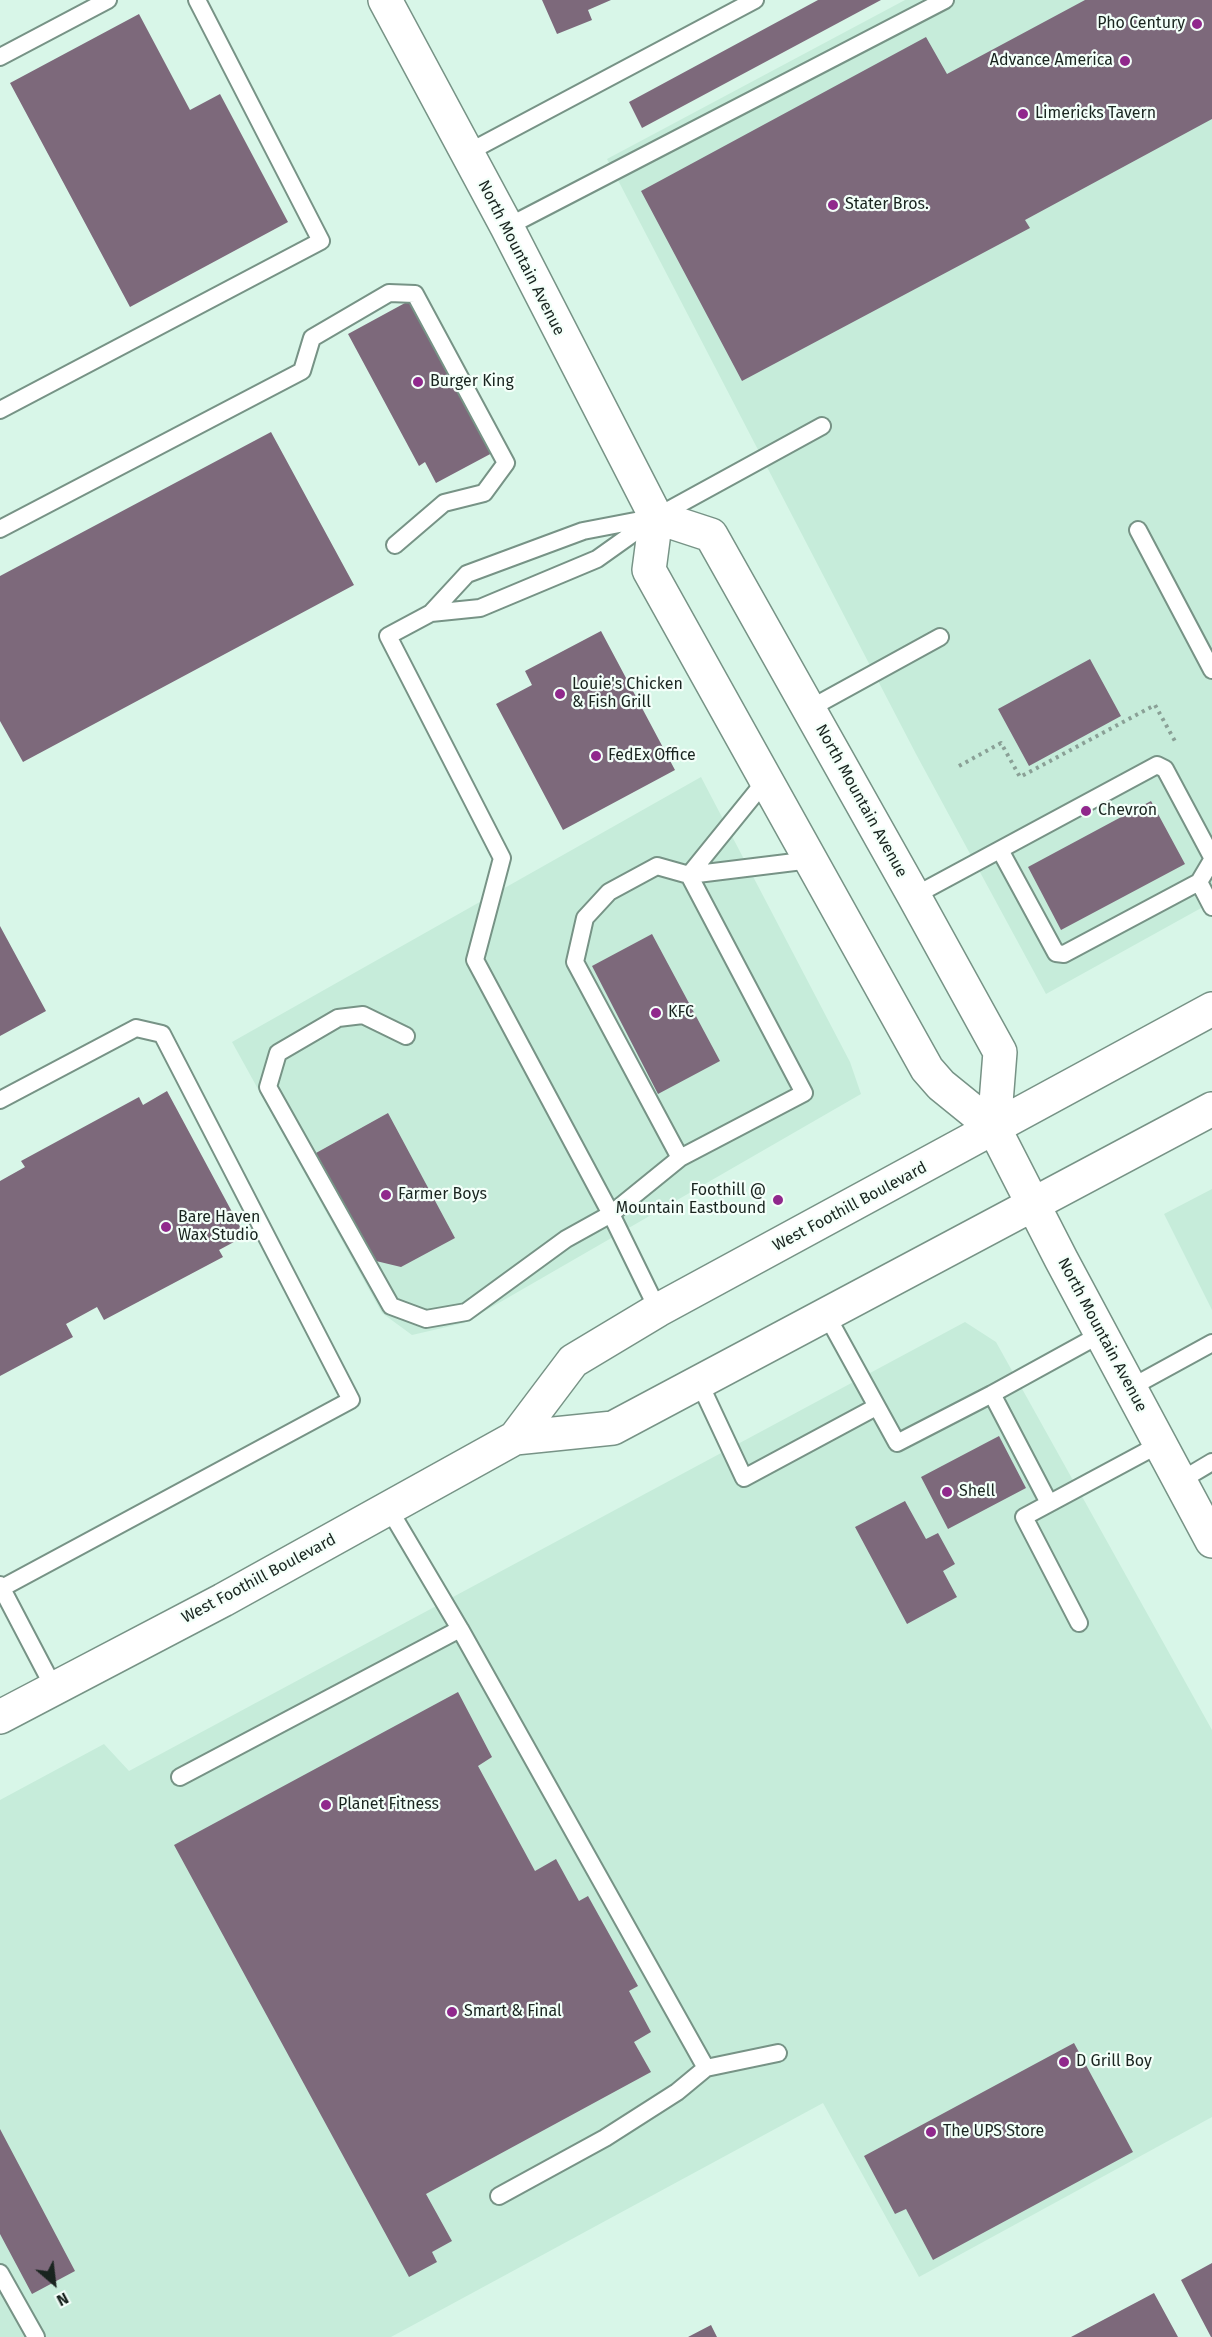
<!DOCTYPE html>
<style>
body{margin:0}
#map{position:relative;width:1212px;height:2337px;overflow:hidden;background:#d8f6e8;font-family:"Fira Sans",sans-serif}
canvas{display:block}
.north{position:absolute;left:24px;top:2253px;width:60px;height:60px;-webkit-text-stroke:4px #f3fff9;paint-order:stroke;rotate:152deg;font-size:16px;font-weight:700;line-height:24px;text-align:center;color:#19241f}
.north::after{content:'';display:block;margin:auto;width:21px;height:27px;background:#19241f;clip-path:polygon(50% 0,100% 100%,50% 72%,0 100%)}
</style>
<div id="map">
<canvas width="1212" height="2337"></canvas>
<div class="north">N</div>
</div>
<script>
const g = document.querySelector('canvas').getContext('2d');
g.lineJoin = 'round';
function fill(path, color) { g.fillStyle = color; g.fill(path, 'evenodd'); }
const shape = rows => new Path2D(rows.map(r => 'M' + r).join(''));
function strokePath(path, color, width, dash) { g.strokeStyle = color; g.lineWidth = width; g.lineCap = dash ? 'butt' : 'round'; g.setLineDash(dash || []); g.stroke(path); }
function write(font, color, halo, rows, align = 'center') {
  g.font = font + ' "Fira Sans",sans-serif'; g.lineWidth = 4.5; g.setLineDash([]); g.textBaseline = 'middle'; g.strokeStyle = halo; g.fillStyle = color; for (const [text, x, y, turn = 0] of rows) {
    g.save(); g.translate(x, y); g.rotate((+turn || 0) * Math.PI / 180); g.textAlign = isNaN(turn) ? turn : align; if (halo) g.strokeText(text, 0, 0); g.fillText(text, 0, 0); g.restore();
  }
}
fill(shape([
 [905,0,1212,0,1212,902,1046,994,916,754,607,159],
 [701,777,850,1062,861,1094,464,1323,412,1335,382,1313,232,1042],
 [1212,1189,1212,1310,1164,1214],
 [965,1322,996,1342,1212,1730,1212,2117,919,2277,823,2103,391,2337,0,2337,0,1800,104,1744,129,1771]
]), '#c6ecda');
fill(shape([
 [542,0,611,0,588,10,592,20,557,34],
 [818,0,881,0,642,128,629,102],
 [1085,0,1212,0,1212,119,1025,220,1030,228,742,381,641,191,926,37,947,74],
 [139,14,190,110,220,94,288,222,130,307,10,83],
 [416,297,494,452,436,483,425,462,419,466,348,334],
 [271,432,354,585,23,762,0,721,0,576],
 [601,631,675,770,563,830,496,704,532,685,525,671],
 [1090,659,1121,716,1029,766,998,709],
 [1151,801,1185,864,1061,930,1028,867],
 [0,926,46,1011,0,1036],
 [652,934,720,1061,658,1094,592,966],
 [167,1091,245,1236,219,1250,223,1257,104,1320,97,1307,66,1324,73,1337,0,1376,0,1181,25,1167,21,1161,139,1097,143,1105],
 [388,1113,455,1238,401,1267,376,1261,316,1153],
 [999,1436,1026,1488,948,1529,921,1477],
 [905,1501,926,1539,938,1533,955,1564,943,1571,957,1597,907,1624,855,1527],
 [458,1692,492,1757,478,1766,535,1871,556,1859,579,1901,588,1896,638,1986,629,1991,651,2032,634,2042,651,2072,426,2194,452,2241,432,2252,437,2262,409,2277,174,1845],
 [1074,2043,1133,2152,933,2260,906,2209,895,2214,864,2156],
 [0,2129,75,2271,32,2294,0,2234],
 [1212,2263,1212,2337,1211,2337,1181,2280],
 [1154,2293,1178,2337,1071,2337],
 [711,2325,717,2337,688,2337]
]), '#7d697b');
const lane = shape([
 [0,57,108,0],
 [467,153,755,0],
 [507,227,945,0],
 [0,410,321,241,197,0],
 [656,517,583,531,467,574,431,613,388,636,502,858,475,960,611,1214,658,1310],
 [0,529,302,371,312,338,389,293,415,294,506,463,484,493,444,503,395,545],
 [1138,530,1212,670],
 [431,613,480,608,597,559,656,517,822,426],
 [809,709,940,637],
 [1000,850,1056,953,1064,954,1199,882,1212,860],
 [689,875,766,780],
 [1199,882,1212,907],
 [914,896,1157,765,1165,769,1212,857],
 [406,1036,363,1015,338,1018,278,1053,268,1087,391,1306,426,1319,466,1312,566,1239,611,1214,680,1158,804,1093,689,875],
 [0,1100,136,1028,162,1034,351,1400,0,1589],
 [680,1158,575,962,585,918,609,892,657,866,689,875,811,860],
 [826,1314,897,1443,992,1394],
 [699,1382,744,1478,876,1407],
 [1130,1388,1212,1343],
 [1180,1481,1212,1462],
 [1049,1503,992,1394,1101,1334],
 [389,1509,460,1629,706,2068,778,2053],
 [0,1585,54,1688],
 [1079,1623,1024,1517,1160,1444],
 [180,1777,460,1629],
 [499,2196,605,2138,677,2092,706,2068],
 [0,2273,36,2337]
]);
const primary = shape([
 [385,0,507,227,656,517,649,570,927,1069,941,1085,994,1128,1061,1259,1212,1541],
 [656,517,711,535,914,896,1000,1052,994,1128],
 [515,1438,573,1361,658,1310,1212,1009],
 [0,1717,223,1600,515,1438,613,1428,1212,1109]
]);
strokePath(lane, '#779386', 20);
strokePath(primary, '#779386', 36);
strokePath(shape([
 [959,766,1001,743,1020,777,1155,705,1176,743]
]), '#8aa096', 4, [3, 4.5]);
strokePath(lane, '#fff', 16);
strokePath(primary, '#fff', 33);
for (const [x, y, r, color] of [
 [1197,24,6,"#90288c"],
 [1125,61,6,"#90288c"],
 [1023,114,6,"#90288c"],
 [833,205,6,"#90288c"],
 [418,382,6,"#90288c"],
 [560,694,6,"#90288c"],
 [596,756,6,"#90288c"],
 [1086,811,6,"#90288c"],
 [656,1013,6,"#90288c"],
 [386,1195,6,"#90288c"],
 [778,1200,6,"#90288c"],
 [166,1227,6,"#90288c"],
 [947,1492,6,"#90288c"],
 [326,1805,6,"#90288c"],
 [452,2012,6,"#90288c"],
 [1064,2062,6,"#90288c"],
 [931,2132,6,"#90288c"]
]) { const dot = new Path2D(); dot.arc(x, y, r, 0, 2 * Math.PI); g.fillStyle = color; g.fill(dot); strokePath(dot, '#f3fff9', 2); }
write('16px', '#19241f', '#f3fff9', [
 ["Pho Century",1185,24,"right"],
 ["Advance America",1113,61,"right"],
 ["Limericks Tavern",1035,114],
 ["Stater Bros.",845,205],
 ["Burger King",430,382],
 ["Louie's Chicken",572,685],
 ["& Fish Grill",572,703],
 ["FedEx Office",608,756],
 ["Chevron",1098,811],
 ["KFC",668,1013],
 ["Foothill @",766,1191,"right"],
 ["Mountain Eastbound",766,1209,"right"],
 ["Farmer Boys",398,1195],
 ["Bare Haven",178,1218],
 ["Wax Studio",178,1236],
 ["Shell",959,1492],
 ["Planet Fitness",338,1805],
 ["Smart & Final",464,2012],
 ["D Grill Boy",1076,2062],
 ["The UPS Store",943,2132]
], 'left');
write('16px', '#19241f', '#f3fff9', [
 ["North Mountain Avenue",521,258,63],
 ["North Mountain Avenue",861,801,61],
 ["West Foothill Boulevard",850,1207,-28],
 ["North Mountain Avenue",1102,1335,62],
 ["West Foothill Boulevard",259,1579,-28]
]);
</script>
